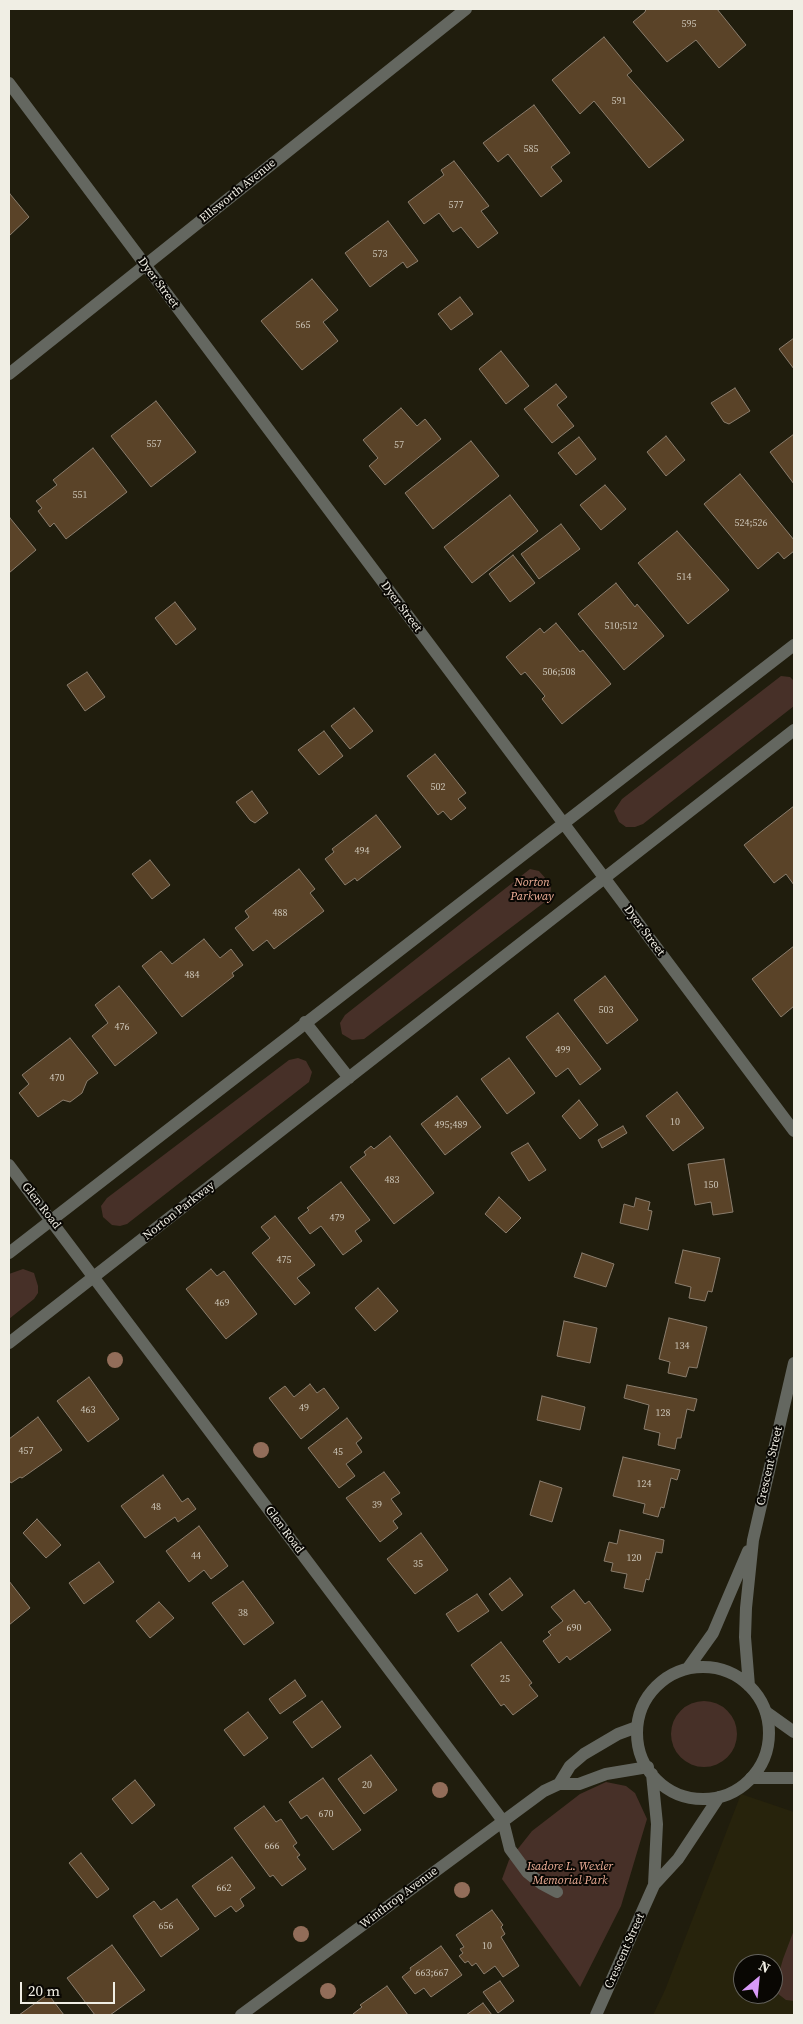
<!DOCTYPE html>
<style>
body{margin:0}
#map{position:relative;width:803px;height:2024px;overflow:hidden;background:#201d0d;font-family:"Source Serif 4",serif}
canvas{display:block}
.frame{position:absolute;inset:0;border:10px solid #f0eee4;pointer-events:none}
.north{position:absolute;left:733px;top:1954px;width:50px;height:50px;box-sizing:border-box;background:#090703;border:1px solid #65635d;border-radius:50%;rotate:28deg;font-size:14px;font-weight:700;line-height:20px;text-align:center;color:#f0eee4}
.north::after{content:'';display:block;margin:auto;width:18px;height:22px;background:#d89af8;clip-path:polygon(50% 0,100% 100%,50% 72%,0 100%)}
.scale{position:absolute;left:20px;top:1982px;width:95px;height:22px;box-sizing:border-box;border:2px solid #f0eee4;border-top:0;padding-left:6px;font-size:15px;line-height:18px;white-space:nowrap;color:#f0eee4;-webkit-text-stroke:4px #090703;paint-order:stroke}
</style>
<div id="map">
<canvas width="803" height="2024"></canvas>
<div class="frame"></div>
<div class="north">N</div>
<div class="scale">20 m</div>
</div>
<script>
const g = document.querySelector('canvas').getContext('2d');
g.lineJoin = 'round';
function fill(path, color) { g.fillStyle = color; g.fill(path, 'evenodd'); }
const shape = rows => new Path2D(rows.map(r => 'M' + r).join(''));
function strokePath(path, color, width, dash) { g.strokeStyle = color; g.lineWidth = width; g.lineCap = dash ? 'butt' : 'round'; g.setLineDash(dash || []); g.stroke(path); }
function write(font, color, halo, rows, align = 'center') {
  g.font = font + ' "Source Serif 4",serif'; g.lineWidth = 4; g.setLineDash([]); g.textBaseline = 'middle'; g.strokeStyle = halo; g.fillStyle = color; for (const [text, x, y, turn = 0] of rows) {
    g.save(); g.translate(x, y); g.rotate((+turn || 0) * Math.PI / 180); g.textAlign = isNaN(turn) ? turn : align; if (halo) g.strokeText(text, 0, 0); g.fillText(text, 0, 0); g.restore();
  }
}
fill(shape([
 [741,1794,794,1812,794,2015,653,2015,665,1990],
 [743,1964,773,1964,773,1994,743,1994]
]), '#27230c');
fill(shape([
 [781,676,790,677,794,681,794,706,643,824,635,827,626,827,619,822,614,811,622,799],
 [530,869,539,871,547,880,551,888,550,898,364,1039,352,1040,342,1034,340,1023,345,1015],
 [298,1058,306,1061,312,1072,309,1082,127,1224,120,1226,112,1225,103,1217,101,1206,107,1198,289,1060],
 [23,1269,34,1273,38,1286,38,1293,34,1299,9,1319,9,1274],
 '671 1734a33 33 0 1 1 66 0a33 33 0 1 1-66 0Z',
 [606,1782,626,1786,635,1793,647,1819,621,1906,580,1987,502,1879,509,1860,532,1831,580,1794],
 [794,1930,793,1973,794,2001,786,2000,777,1993,776,1984,783,1959]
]), '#473028');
const building = shape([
 [646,9,717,9,746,45,719,68,696,40,667,62,633,22,645,12,646,9],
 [604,37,632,71,627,75,684,140,649,168,594,101,580,114,552,80,604,37],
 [534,105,570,153,551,167,562,181,541,197,508,154,498,162,483,143,534,105],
 [454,161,489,206,481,211,498,233,478,248,461,227,453,232,439,213,424,224,408,202,444,175,441,170,454,161],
 [10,194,29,217,9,236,9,195,10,194],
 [388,221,418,261,407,268,403,262,370,287,345,253,388,221],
 [312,279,338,310,323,322,338,341,302,370,261,321,312,279],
 [460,297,473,314,451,330,438,314,460,297],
 [794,338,794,369,779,349,794,338],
 [501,351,529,386,506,404,479,369,501,351],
 [556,384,567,397,557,405,574,426,552,443,524,409,556,384],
 [735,388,750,411,729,424,724,422,711,403,735,388],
 [156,401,196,452,151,487,111,436,156,401],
 [401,408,417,426,425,419,441,439,385,485,369,466,378,458,363,440,401,408],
 [794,434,794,484,770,452,794,434],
 [666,436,685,460,666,476,647,452,666,436],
 [579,437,596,459,576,475,558,453,579,437],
 [471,441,499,476,433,529,405,493,471,441],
 [93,448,127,492,66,539,54,523,50,527,38,511,42,508,36,501,57,485,53,480,93,448],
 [740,474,794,540,794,551,784,559,778,552,758,569,704,504,740,474],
 [605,485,626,509,601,530,580,505,605,485],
 [510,495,538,531,472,583,444,547,510,495],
 [10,518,36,550,9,573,9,519,10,518],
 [561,524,580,549,539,579,521,554,561,524],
 [677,531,729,590,688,624,638,563,677,531],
 [513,555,535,583,510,602,489,574,513,555],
 [616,583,635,607,637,604,664,636,624,670,578,614,616,583],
 [175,602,196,629,176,645,155,618,175,602],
 [556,623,580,652,583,650,611,684,562,724,542,699,545,696,525,672,521,675,506,657,540,628,544,633,556,623],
 [87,672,105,697,85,711,67,685,87,672],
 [354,708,373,731,350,749,331,726,354,708],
 [324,731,343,756,319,775,298,750,324,731],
 [435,754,466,793,458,799,466,808,451,820,443,811,438,815,407,776,435,754],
 [252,791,268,813,255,823,250,820,236,802,252,791],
 [794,806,794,885,786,874,774,883,744,845,794,806],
 [376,815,401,847,357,881,355,878,345,885,325,859,334,852,332,849,376,815],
 [150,860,170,885,152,899,132,874,150,860],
 [299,869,315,889,310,893,324,911,274,949,267,940,253,951,235,928,249,917,245,911,299,869],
 [204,939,220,958,231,949,243,965,232,973,234,976,182,1017,142,966,161,951,172,964,204,939],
 [794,946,794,1006,781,1017,752,979,794,946],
 [605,976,638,1020,607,1044,574,1000,605,976],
 [119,986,157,1033,115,1066,92,1036,108,1023,95,1005,119,986],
 [558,1013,601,1069,580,1085,568,1068,556,1077,526,1037,558,1013],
 [70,1038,98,1073,87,1081,82,1093,70,1102,63,1100,38,1117,19,1093,29,1084,22,1075,70,1038],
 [509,1058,535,1093,507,1114,481,1079,509,1058],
 [677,1092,704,1128,673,1151,646,1116,677,1092],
 [457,1096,481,1127,445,1155,421,1124,457,1096],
 [579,1100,598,1125,580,1139,562,1116,579,1100],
 [623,1126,627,1133,602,1148,598,1140,623,1126],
 [390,1136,434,1193,394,1224,350,1167,366,1155,364,1152,371,1146,374,1149,390,1136],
 [528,1143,546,1170,529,1181,511,1153,528,1143],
 [724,1159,733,1212,713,1215,711,1202,695,1205,688,1164,724,1159],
 [341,1182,370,1220,355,1231,362,1241,343,1255,321,1226,310,1234,298,1218,309,1210,307,1208,341,1182],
 [499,1197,521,1218,506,1233,485,1214,499,1197],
 [636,1198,650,1202,648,1210,652,1211,648,1230,620,1223,624,1204,634,1207,636,1198],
 [275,1216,315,1265,297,1278,310,1293,295,1305,252,1253,270,1238,261,1227,275,1216],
 [683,1250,720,1258,712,1292,708,1291,705,1301,689,1298,691,1287,675,1283,683,1250],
 [582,1253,614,1264,606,1287,574,1277,582,1253],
 [211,1269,217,1276,224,1271,257,1314,226,1339,186,1289,211,1269],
 [378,1288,398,1311,375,1331,355,1308,378,1288],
 [669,1318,707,1327,697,1368,689,1367,686,1377,668,1373,670,1362,659,1359,669,1318],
 [564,1321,597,1328,590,1363,557,1356,564,1321],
 [89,1377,119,1419,88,1442,57,1401,89,1377],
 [310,1384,317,1393,324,1388,339,1408,301,1439,269,1398,285,1386,294,1397,310,1384],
 [627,1385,697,1399,694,1411,687,1409,681,1438,677,1438,675,1449,658,1445,660,1433,644,1429,649,1405,624,1398,627,1385],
 [542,1396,585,1407,580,1430,537,1420,542,1396],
 [38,1417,62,1450,22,1478,20,1477,11,1483,9,1480,9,1439,38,1417],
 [347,1418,362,1438,356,1443,362,1452,346,1464,355,1476,339,1488,308,1448,347,1418],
 [623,1457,680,1470,677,1480,671,1478,664,1508,661,1507,658,1517,643,1513,645,1504,613,1496,623,1457],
 [384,1472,400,1493,391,1499,402,1514,393,1521,398,1528,380,1542,346,1498,384,1472],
 [163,1475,182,1502,188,1498,196,1509,178,1522,175,1517,145,1538,121,1506,163,1475],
 [540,1481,562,1488,552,1522,530,1515,540,1481],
 [37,1519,61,1545,46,1558,23,1533,37,1519],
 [199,1526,228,1566,211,1579,204,1570,189,1582,166,1551,199,1526],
 [620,1530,664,1540,662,1553,656,1552,649,1580,646,1579,643,1592,624,1588,627,1574,611,1571,613,1563,604,1561,609,1542,617,1544,620,1530],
 [421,1533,448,1570,415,1594,387,1559,421,1533],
 [99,1562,114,1582,84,1604,69,1583,99,1562],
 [510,1578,523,1595,502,1611,489,1594,510,1578],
 [9,1581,30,1608,9,1625,9,1581],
 [243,1581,274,1623,244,1645,212,1603,243,1581],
 [574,1590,585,1604,589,1601,611,1630,570,1660,567,1656,559,1663,543,1641,551,1635,548,1632,563,1621,551,1607,574,1590],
 [477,1594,489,1611,458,1632,446,1614,477,1594],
 [159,1602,174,1618,150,1638,136,1621,159,1602],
 [501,1642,532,1683,529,1685,538,1696,513,1715,504,1704,501,1706,471,1665,501,1642],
 [295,1680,306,1696,280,1714,269,1699,295,1680],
 [322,1701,341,1727,312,1748,293,1722,322,1701],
 [248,1712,268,1738,244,1756,224,1730,248,1712],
 [371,1755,397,1790,364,1814,338,1779,371,1755],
 [323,1778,361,1830,333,1850,307,1815,301,1819,289,1802,323,1778],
 [135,1780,155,1805,132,1824,112,1799,135,1780],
 [264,1806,276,1822,281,1819,297,1843,293,1846,300,1855,297,1857,306,1869,282,1886,273,1875,270,1877,234,1828,264,1806],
 [81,1853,109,1889,97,1898,69,1863,81,1853],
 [232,1857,255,1888,240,1899,244,1906,236,1912,231,1906,215,1917,192,1886,232,1857],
 [177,1899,199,1929,161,1957,133,1916,154,1901,161,1910,177,1899],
 [492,1910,503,1925,501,1927,505,1934,501,1937,519,1966,503,1977,495,1966,484,1974,476,1963,472,1966,468,1961,465,1963,459,1956,463,1953,460,1949,464,1947,456,1935,492,1910],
 [112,1945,145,1990,110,2015,95,2015,67,1978,112,1945],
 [441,1946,462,1975,431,1997,424,1988,415,1994,402,1977,411,1970,410,1968,441,1946],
 [500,1981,514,2001,498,2013,483,1992,500,1981],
 [387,1986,408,2015,354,2015,353,2014,362,2007,360,2005,387,1986],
 [48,1994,64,2015,19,2015,48,1994],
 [483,2003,492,2015,466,2015,483,2003]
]);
fill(building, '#5a4328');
strokePath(building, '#8a7d6d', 1);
strokePath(shape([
 [9,83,794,1131],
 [9,374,466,9],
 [305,1022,349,1078],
 [9,1165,503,1821,510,1849,527,1872,542,1884,557,1892],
 [9,1253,794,645],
 [9,1343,794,730],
 [766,1712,794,1732],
 [751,1778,794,1778],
 [559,1784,570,1766,584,1754,618,1734,637,1727],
 [241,2015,544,1791,559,1784,579,1784,606,1774,648,1767]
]), '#646760', 12);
strokePath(shape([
 '637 1733a66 66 0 1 1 132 0a66 66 0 1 1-132 0Z',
 [688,1668,713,1633,748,1551],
 [749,1686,745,1637,746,1608,753,1540,794,1363],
 [654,1885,678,1859,719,1797],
 [596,2015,654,1885,657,1824,652,1774]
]), '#646760', 12);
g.fillStyle = '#926d59';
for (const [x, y] of [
 [115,1360],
 [261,1450],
 [440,1790],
 [462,1890],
 [301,1934],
 [328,1991]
]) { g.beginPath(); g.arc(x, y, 8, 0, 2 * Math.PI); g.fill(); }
write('10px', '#cac3b5', null, [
 ["595",689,24],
 ["591",619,101],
 ["585",531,149],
 ["577",456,205],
 ["573",380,254],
 ["565",303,325],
 ["557",154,444],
 ["57",399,445],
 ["551",80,495],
 ["524;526",751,523],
 ["514",684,577],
 ["510;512",621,626],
 ["506;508",559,672],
 ["502",438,787],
 ["494",362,851],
 ["488",280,913],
 ["484",192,975],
 ["503",606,1010],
 ["476",122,1027],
 ["499",563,1050],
 ["470",57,1078],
 ["10",675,1122],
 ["495;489",451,1125],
 ["483",392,1180],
 ["150",711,1185],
 ["479",337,1218],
 ["475",284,1260],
 ["469",222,1303],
 ["134",682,1346],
 ["49",304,1408],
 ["463",88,1410],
 ["128",663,1413],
 ["457",26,1451],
 ["45",338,1452],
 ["124",644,1484],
 ["39",377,1505],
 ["48",156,1507],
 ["44",196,1556],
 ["120",634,1558],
 ["35",418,1564],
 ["38",243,1613],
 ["690",574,1628],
 ["25",505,1679],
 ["20",367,1785],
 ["670",326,1814],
 ["666",272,1846],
 ["662",224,1888],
 ["656",166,1926],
 ["10",487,1946],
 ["663;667",432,1973]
]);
write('12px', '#f0eee4', '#090703', [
 ["Ellsworth Avenue",238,191,-39],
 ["Dyer Street",158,283,53],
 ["Dyer Street",401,607,53],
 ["Dyer Street",644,931,53],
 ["Glen Road",41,1206,52],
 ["Norton Parkway",179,1211,-38],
 ["Crescent Street",770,1466,-77],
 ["Glen Road",284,1530,53],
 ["Winthrop Avenue",399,1898,-37],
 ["Crescent Street",625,1951,-66]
]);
write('italic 12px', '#efaf98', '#090703', [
 ["Norton",532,883],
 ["Parkway",532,897],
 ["Isadore L. Wexler",570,1867],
 ["Memorial Park",570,1881]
]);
</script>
